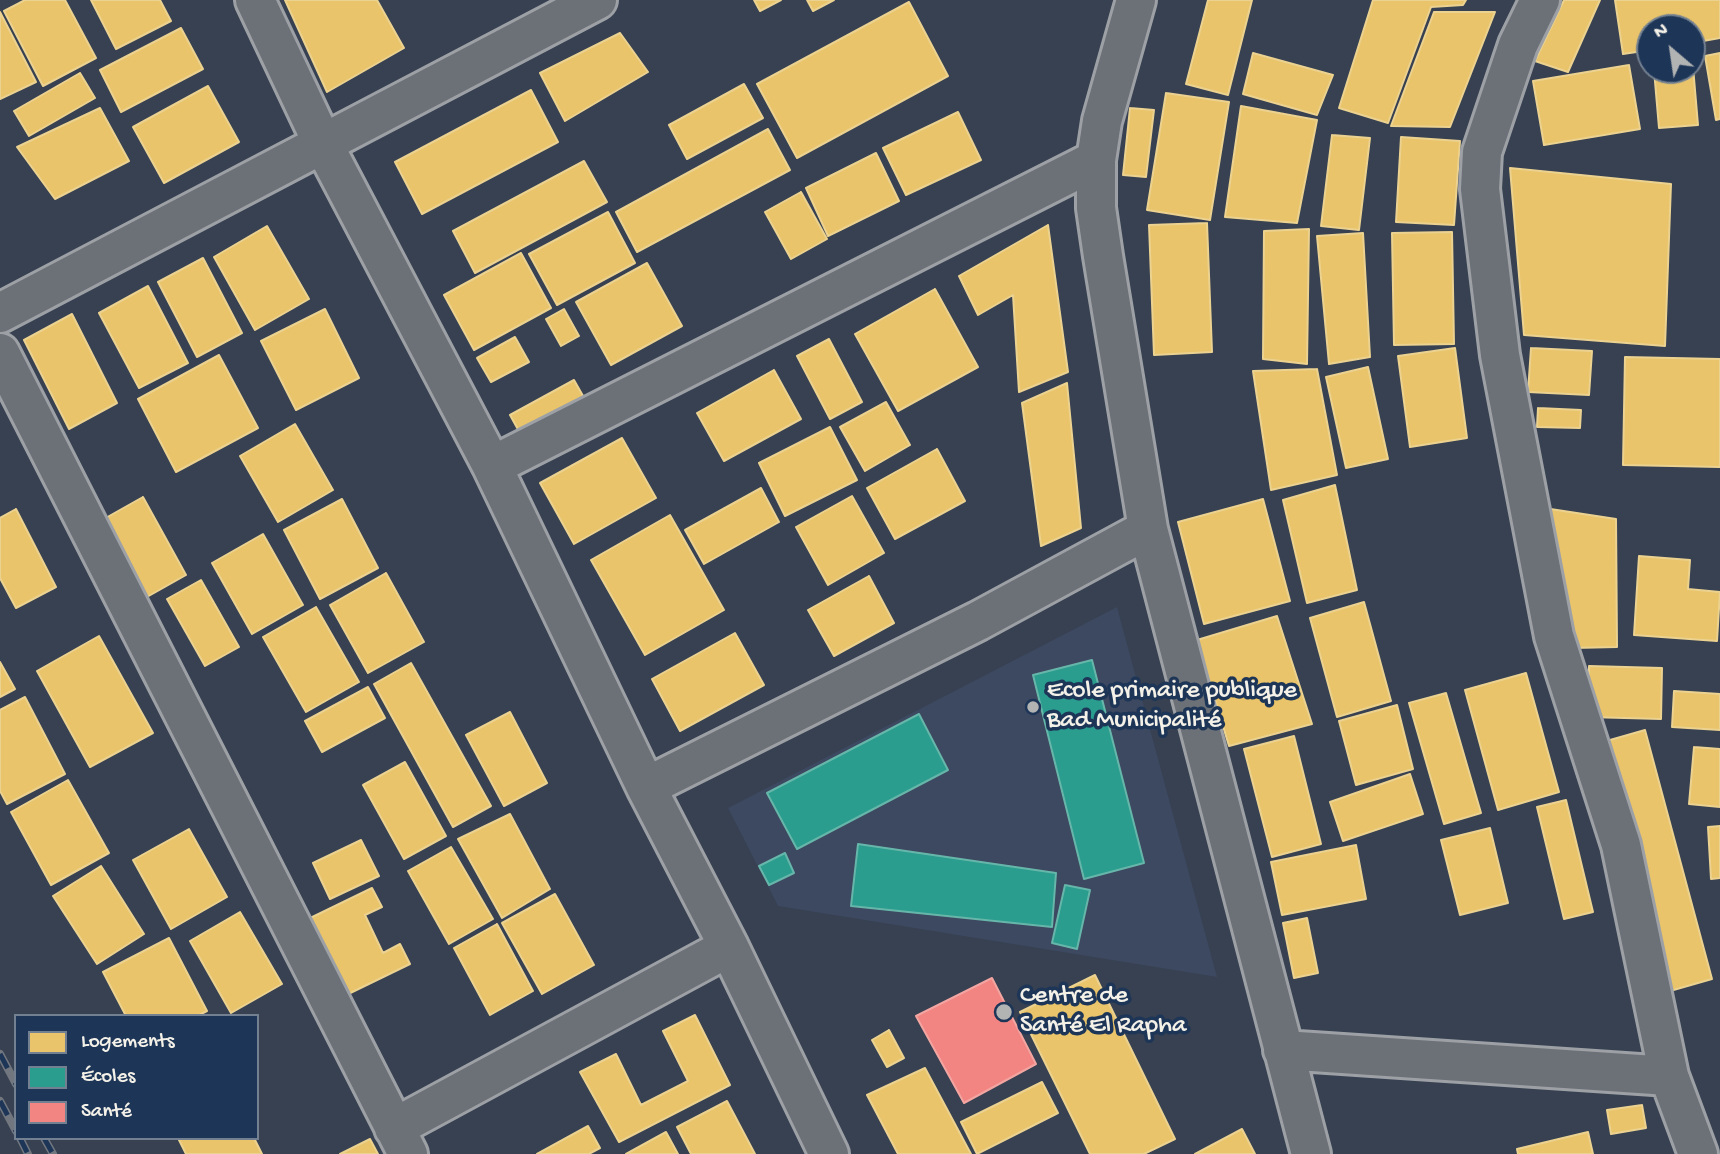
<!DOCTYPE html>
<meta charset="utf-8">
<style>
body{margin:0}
#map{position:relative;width:1720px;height:1154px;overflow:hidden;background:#374151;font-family:"Gochi Hand",sans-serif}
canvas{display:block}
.legend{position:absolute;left:14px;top:1014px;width:245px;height:126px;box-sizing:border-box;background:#1d3557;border:2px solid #738091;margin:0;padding:9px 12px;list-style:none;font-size:21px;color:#f4f1e8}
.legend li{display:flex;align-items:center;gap:14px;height:35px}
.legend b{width:35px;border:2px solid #738091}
.north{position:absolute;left:1636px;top:14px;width:70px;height:70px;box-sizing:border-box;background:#1d3557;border:2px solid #738091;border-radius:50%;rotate:331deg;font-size:19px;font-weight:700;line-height:28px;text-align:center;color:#f4f1e8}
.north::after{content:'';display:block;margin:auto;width:24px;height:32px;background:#b2b3b3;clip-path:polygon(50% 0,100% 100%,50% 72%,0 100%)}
</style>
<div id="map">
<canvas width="1720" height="1154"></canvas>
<ul class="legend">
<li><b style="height:19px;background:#e9c46a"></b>Logements</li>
<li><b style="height:19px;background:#2a9d8f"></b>Écoles</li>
<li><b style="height:19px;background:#f28482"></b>Santé</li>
</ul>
<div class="north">N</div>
</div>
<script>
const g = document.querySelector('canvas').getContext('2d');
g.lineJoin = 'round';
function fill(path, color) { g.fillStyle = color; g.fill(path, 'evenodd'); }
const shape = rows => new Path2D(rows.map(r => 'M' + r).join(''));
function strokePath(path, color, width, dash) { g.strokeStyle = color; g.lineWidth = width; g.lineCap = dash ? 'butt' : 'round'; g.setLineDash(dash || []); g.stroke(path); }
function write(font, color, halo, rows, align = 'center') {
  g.font = font + ' "Gochi Hand",sans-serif'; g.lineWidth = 7; g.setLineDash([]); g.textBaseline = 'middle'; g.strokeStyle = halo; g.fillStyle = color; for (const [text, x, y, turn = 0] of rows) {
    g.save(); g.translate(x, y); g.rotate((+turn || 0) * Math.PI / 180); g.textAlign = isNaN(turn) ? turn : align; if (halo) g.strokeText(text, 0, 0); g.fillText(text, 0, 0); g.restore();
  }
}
fill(shape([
 [1117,607,1217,977,778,906,728,808]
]), '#3d4861');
const homes = shape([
 [25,0,65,0,96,58,43,86,4,11,25,0],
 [91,0,160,0,171,21,116,49,91,0],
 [285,0,377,0,404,48,327,92,285,0],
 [754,0,781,0,760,11,754,0],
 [807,0,834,0,813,11,807,0],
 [1208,0,1252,0,1228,95,1186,84,1208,0],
 [1373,0,1466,0,1463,5,1431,7,1388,123,1339,108,1373,0],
 [1564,0,1600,0,1568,72,1535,61,1564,0],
 [1615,0,1720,0,1720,38,1692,43,1692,28,1650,28,1650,50,1623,54,1615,0],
 [909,2,948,76,797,158,757,84,909,2],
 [0,12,36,82,0,99,0,12],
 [1434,12,1495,12,1450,127,1391,126,1434,12],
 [181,28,203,69,121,112,100,70,181,28],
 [620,33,648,72,565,121,540,73,620,33],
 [1253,53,1333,75,1317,115,1243,94,1253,53],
 [1720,53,1720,119,1716,120,1705,56,1720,53],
 [1692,55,1698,125,1659,128,1654,70,1692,70,1692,55],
 [1629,65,1640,129,1544,145,1533,81,1629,65],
 [80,73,95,98,29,136,14,111,80,73],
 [744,84,763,118,687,159,669,125,744,84],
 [208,86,239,142,164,183,133,127,208,86],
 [531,90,558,142,422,214,395,162,531,90],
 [1166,93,1229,102,1210,220,1147,210,1166,93],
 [1241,106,1317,120,1297,223,1225,217,1241,106],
 [100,108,129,161,55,199,17,147,100,108],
 [1130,108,1154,110,1146,177,1123,175,1130,108],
 [958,112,981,160,906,195,883,148,958,112],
 [768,129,790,170,637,252,616,212,768,129],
 [1332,135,1370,138,1359,230,1321,226,1332,135],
 [1401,137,1460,141,1454,225,1396,222,1401,137],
 [876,153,899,201,828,236,806,188,876,153],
 [584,161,607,202,475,273,453,231,584,161],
 [1510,168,1671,184,1665,346,1524,335,1510,168],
 [801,192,827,239,791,259,765,212,801,192],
 [608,212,635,263,557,305,529,254,608,212],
 [1207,223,1212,352,1154,355,1149,225,1207,223],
 [1048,225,1068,372,1019,392,1013,295,978,315,959,276,1048,225],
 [267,226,309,299,255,330,214,257,267,226],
 [1309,229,1307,364,1263,359,1264,231,1309,229],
 [1452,232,1454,344,1394,345,1392,233,1452,232],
 [1363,233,1370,357,1329,364,1317,236,1363,233],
 [521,253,551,308,474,350,444,295,521,253],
 [203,258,242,333,197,357,158,282,203,258],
 [647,263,682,326,611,365,576,302,647,263],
 [148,286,188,363,139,388,99,313,148,286],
 [935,289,978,367,898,411,855,334,935,289],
 [325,309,359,378,296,410,261,341,325,309],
 [564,309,579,336,561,346,546,319,564,309],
 [72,314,117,403,69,429,24,340,72,314],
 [515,337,529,362,491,382,477,358,515,337],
 [829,339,862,402,830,419,797,356,829,339],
 [1455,348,1467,438,1410,447,1398,356,1455,348],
 [1531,348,1592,351,1589,395,1528,392,1531,348],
 [219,355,258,428,176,472,138,399,219,355],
 [1625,357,1720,359,1720,467,1623,465,1625,357],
 [1368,367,1388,459,1346,468,1326,377,1368,367],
 [1317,369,1337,475,1271,490,1253,371,1317,369],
 [774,370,801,419,724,461,697,413,774,370],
 [574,380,591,410,526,444,510,415,574,380],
 [1067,383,1081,528,1041,546,1022,403,1067,383],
 [886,402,910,445,865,471,840,427,886,402],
 [1538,408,1581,410,1580,428,1537,427,1538,408],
 [295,424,333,490,278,522,240,456,295,424],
 [830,427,857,480,785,516,759,463,830,427],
 [622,438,656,498,574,544,540,483,622,438],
 [937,449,965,501,895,539,867,488,937,449],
 [1335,485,1357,590,1307,603,1283,500,1335,485],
 [761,488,779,522,704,564,685,530,761,488],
 [852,496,884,553,828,585,796,527,852,496],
 [143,497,186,575,138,602,95,524,143,497],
 [342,499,378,568,320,599,284,530,342,499],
 [1263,499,1290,601,1204,624,1178,522,1263,499],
 [1544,508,1616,519,1617,647,1573,648,1544,508],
 [16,509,56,587,16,608,0,578,0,518,16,509],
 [670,515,724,610,645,655,591,560,670,515],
 [263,534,303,605,252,634,212,563,263,534],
 [1639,556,1690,560,1688,589,1720,592,1717,641,1634,635,1639,556],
 [386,573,424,642,368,673,330,605,386,573],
 [869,576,894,623,834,656,808,610,869,576],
 [201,580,239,647,205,666,167,599,201,580],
 [1364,602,1391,701,1337,717,1310,618,1364,602],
 [316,607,359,682,306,712,263,637,316,607],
 [1277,616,1312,724,1229,746,1197,640,1277,616],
 [735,633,764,685,680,731,652,679,735,633],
 [99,636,153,733,90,767,37,671,99,636],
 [0,662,15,689,0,697,0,662],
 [411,663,491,806,453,827,374,684,411,663],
 [1589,666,1662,668,1661,719,1588,717,1589,666],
 [1526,673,1559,792,1498,810,1465,690,1526,673],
 [368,687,385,718,322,752,305,721,368,687],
 [1674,691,1720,694,1720,730,1672,727,1674,691],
 [1446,693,1481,813,1444,824,1409,703,1446,693],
 [25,697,65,774,7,804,0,791,0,710,25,697],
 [1397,705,1413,769,1356,785,1339,721,1397,705],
 [510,712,547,783,504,806,466,735,510,712],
 [1645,730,1712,979,1670,991,1603,742,1645,730],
 [1294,736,1321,844,1272,857,1244,749,1294,736],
 [1694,747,1720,749,1720,807,1689,804,1694,747],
 [405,762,446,836,404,859,363,785,405,762],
 [1410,774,1423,814,1343,841,1330,802,1410,774],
 [68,780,109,853,51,885,11,812,68,780],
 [1566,800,1593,912,1564,919,1537,807,1566,800],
 [510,814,550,889,502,918,458,839,510,814],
 [1720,826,1720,878,1711,879,1708,827,1720,826],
 [1490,828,1508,903,1460,915,1441,840,1490,828],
 [189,829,227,897,171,929,133,860,189,829],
 [361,840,379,876,330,899,313,863,361,840],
 [1356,845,1366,899,1282,915,1271,862,1356,845],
 [451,847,493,919,449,944,408,871,451,847],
 [101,866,144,934,97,964,53,896,101,866],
 [372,888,382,907,365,915,383,953,400,944,410,964,340,998,302,922,372,888],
 [555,894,594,965,542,994,502,923,555,894],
 [240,912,282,984,231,1013,190,941,240,912],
 [1307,918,1318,973,1294,978,1283,923,1307,918],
 [497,924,533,991,490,1015,454,948,497,924],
 [169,938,207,1011,197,1016,126,1016,103,972,169,938],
 [1095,975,1175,1139,1144,1154,1090,1154,1020,1012,1095,975],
 [695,1015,730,1085,619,1142,580,1072,616,1054,641,1105,688,1081,663,1031,695,1015],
 [889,1030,904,1058,887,1067,872,1040,889,1030],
 [925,1068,971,1154,898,1154,867,1095,925,1068],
 [1042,1082,1058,1113,977,1154,961,1122,1042,1082],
 [727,1101,755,1154,691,1154,677,1127,727,1101],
 [1642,1105,1646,1128,1611,1134,1607,1110,1642,1105],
 [588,1126,600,1148,589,1154,537,1154,588,1126],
 [1242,1129,1255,1154,1195,1154,1242,1129],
 [666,1132,678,1154,626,1154,666,1132],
 [1588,1132,1593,1154,1518,1154,1517,1149,1588,1132],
 [178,1138,254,1138,262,1154,186,1154,178,1138],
 [370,1139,378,1154,340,1154,370,1139]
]);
fill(homes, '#e9c46a');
strokePath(homes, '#ecd290', 2);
const schools = shape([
 [1092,660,1144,863,1084,879,1033,675,1092,660],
 [919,714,948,770,797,849,767,793,919,714],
 [858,844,1056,873,1052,927,851,906,858,844],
 [785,853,794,873,769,885,759,866,785,853],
 [1065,885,1090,890,1077,949,1052,943,1065,885]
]);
fill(schools, '#2a9d8f');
strokePath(schools, '#67b6aa', 2);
const health = shape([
 [992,978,1036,1064,964,1103,916,1016,992,978]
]);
fill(health, '#f28482');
strokePath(health, '#f3a5a1', 2);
const minor = shape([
 [255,0,323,144,492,466,646,787,729,947,829,1154],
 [1136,0,1102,121,1096,160,1096,208,1103,256,1148,529,1311,1154],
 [1540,0,1518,45,1482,152,1480,189,1500,355,1554,636,1621,845,1669,1076,1698,1154],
 [0,313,597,0],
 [0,353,408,1154],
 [492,466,1096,160],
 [646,787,978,621,1148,529],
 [1283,1050,1669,1076],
 [394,1128,729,947]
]);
strokePath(minor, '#9da1a6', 44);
strokePath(minor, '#6c7077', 38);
const rail = shape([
 [0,1054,16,1084],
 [0,1101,16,1131],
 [20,1138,28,1154],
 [44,1138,53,1154]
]);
strokePath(rail, '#72777f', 8);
strokePath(rail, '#1d3557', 5, [16]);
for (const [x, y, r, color] of [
 [1033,707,7,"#b2b3b3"],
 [1004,1012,9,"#b2b3b3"]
]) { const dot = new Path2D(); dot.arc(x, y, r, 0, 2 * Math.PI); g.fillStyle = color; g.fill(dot); strokePath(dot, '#1d3557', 2.5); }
write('26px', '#f4f1e8', '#1d3557', [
 ["Ecole primaire publique",1047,692],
 ["Bad Municipalité",1047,722],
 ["Centre de",1020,997],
 ["Santé El Rapha",1020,1027]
], 'left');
</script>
